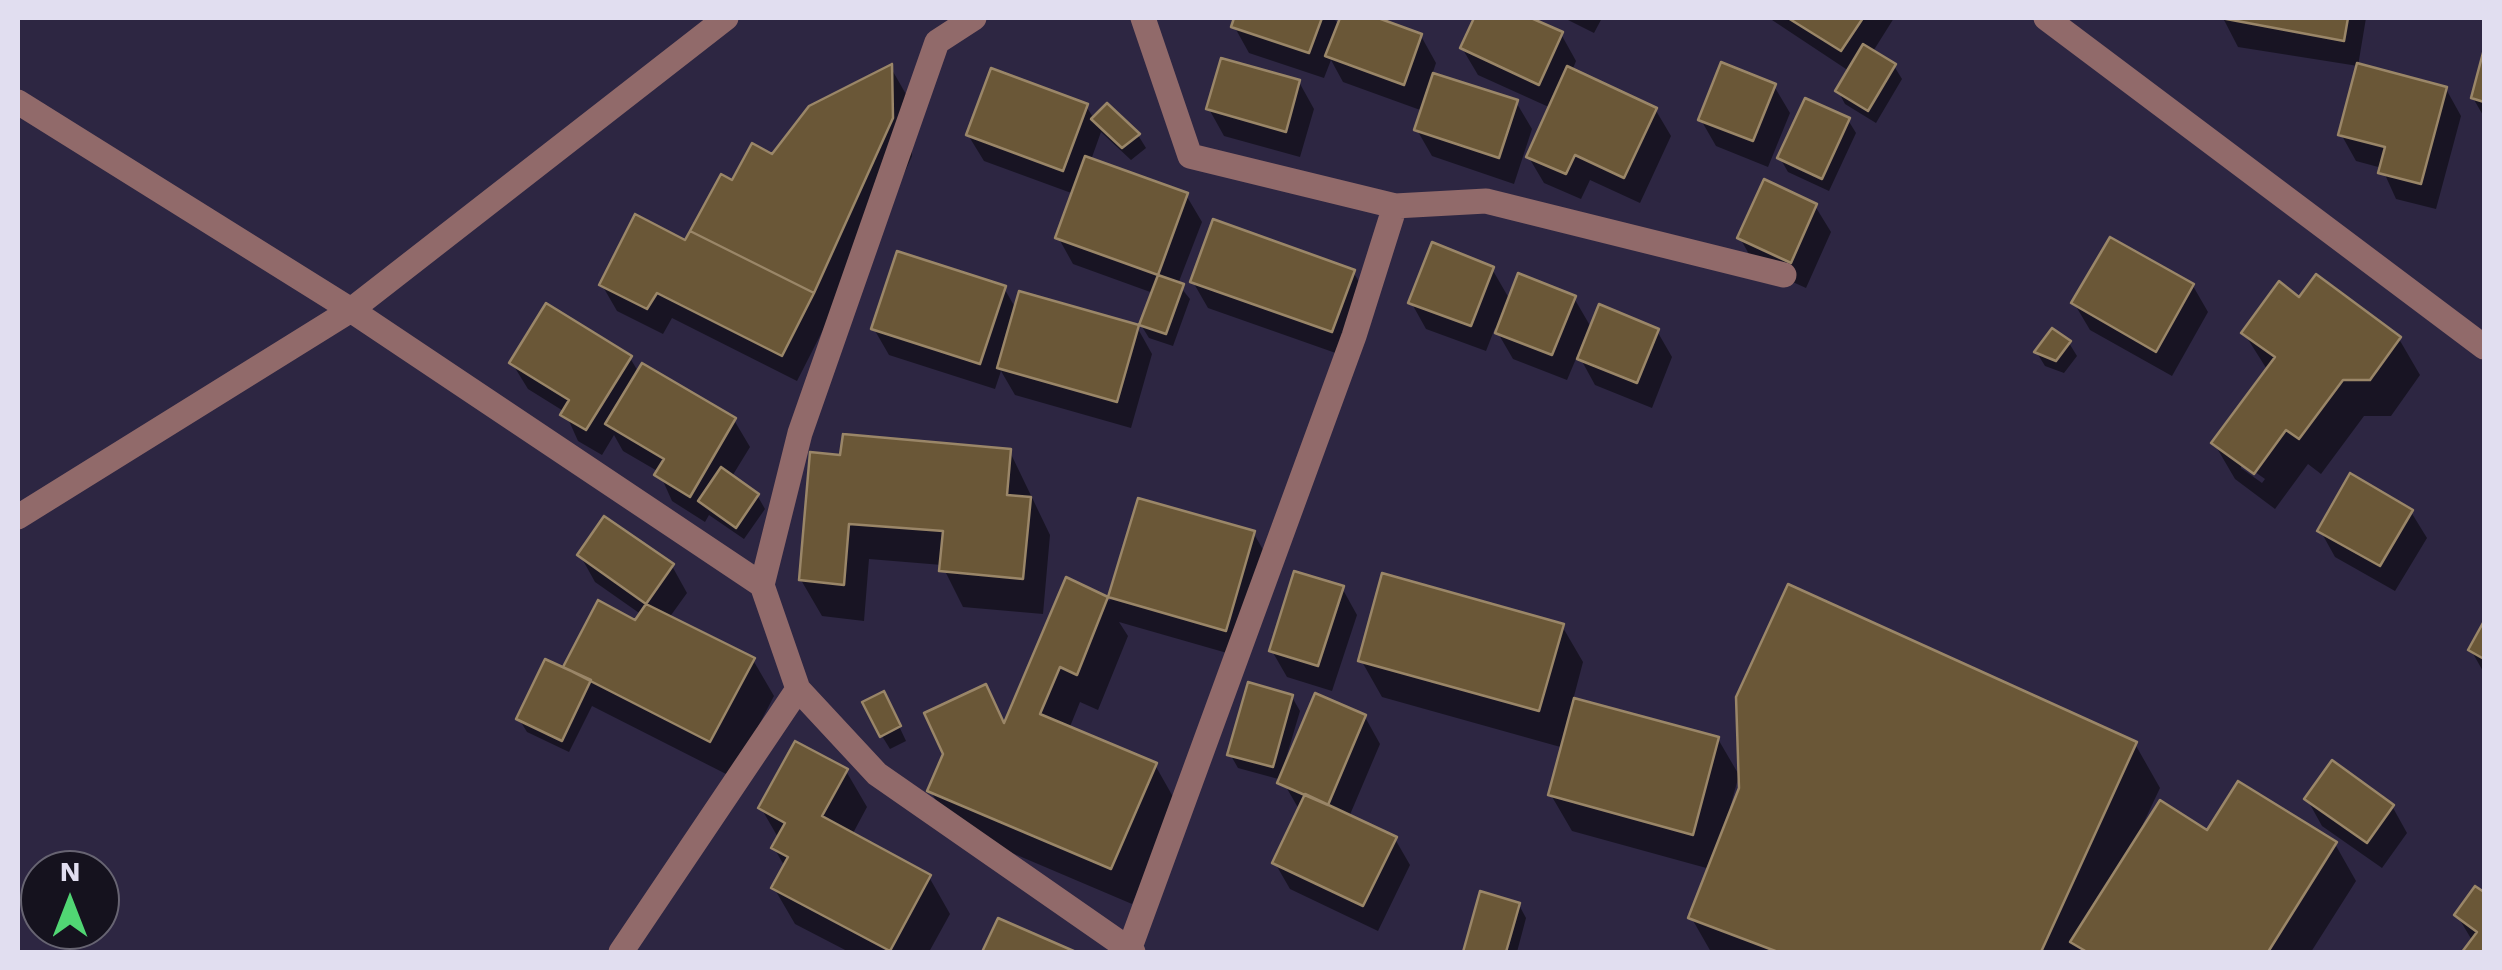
<!DOCTYPE html>
<style>
body{margin:0}
#map{position:relative;width:2502px;height:970px;overflow:hidden;background:#2d2642;font-family:"Work Sans",sans-serif}
canvas{display:block}
.frame{position:absolute;inset:0;border:20px solid #e1def0;pointer-events:none}
.north{position:absolute;left:20px;top:850px;width:100px;height:100px;box-sizing:border-box;background:#15121e;border:2px solid #676472;border-radius:50%;rotate:0deg;font-size:28px;font-weight:700;line-height:40px;text-align:center;color:#e1def0}
.north::after{content:'';display:block;margin:auto;width:35px;height:45px;background:#51d674;clip-path:polygon(50% 0,100% 100%,50% 72%,0 100%)}
</style>
<div id="map">
<canvas width="2502" height="970"></canvas>
<div class="frame"></div>
<div class="north">N</div>
</div>
<script>
const g = document.querySelector('canvas').getContext('2d');
g.lineJoin = 'round';
function fill(path, color) { g.fillStyle = color; g.fill(path, 'evenodd'); }
const shape = rows => new Path2D(rows.map(r => 'M' + r).join(''));
function strokePath(path, color, width, dash) { g.strokeStyle = color; g.lineWidth = width; g.lineCap = dash ? 'butt' : 'round'; g.setLineDash(dash || []); g.stroke(path); }
fill(shape([
 [1237,18,1334,18,1339,26,1342,18,1371,18,1421,36,1436,63,1432,75,1516,102,1532,129,1514,184,1432,156,1417,130,1423,111,1343,82,1331,60,1324,78,1249,53,1234,26],
 [1477,18,1525,18,1561,34,1576,61,1572,71,1655,109,1671,136,1640,203,1590,180,1581,199,1544,183,1528,156,1551,108,1478,75,1462,48],
 [1564,18,1602,18,1594,33],
 [1769,18,1894,18,1872,53,1894,66,1902,79,1876,123,1845,104,1838,91,1849,71],
 [2223,18,2366,18,2358,66,2238,47],
 [2484,58,2484,117,2473,98],
 [891,68,911,103,912,156,835,328,826,324,797,381,672,318,663,334,617,311,602,285,687,244,734,183],
 [1299,82,1314,109,1300,157,1224,136,1209,109],
 [1774,86,1790,113,1768,167,1716,146,1701,120],
 [2446,89,2461,116,2436,209,2396,199,2382,168,2356,161,2341,134],
 [1086,106,1094,119,1138,135,1146,148,1131,160,1101,132,1091,160,1186,195,1202,222,1178,284,1190,299,1173,346,1149,338,1141,325,1153,293,1073,264,1058,237,1074,194,984,161,968,135],
 [1848,120,1856,133,1829,191,1788,172,1780,158],
 [1815,206,1831,232,1806,288,1755,265,1740,238],
 [1492,269,1510,300,1574,298,1592,329,1657,331,1672,357,1652,408,1595,385,1578,354,1567,380,1513,359,1495,328,1486,351,1426,329,1411,302],
 [1353,272,1369,298,1347,357,1208,308,1193,282],
 [2193,286,2208,312,2172,376,2090,330,2074,303],
 [1004,288,1016,309,1137,327,1152,354,1131,428,1015,395,1001,371,995,389,889,355,874,329],
 [2300,300,2399,339,2420,375,2391,416,2364,416,2321,474,2308,464,2275,509,2235,479,2214,443,2268,371,2244,333],
 [2241,462,2265,479,2262,483,2241,468],
 [2069,343,2077,356,2064,373,2045,366,2037,353],
 [630,358,639,373,734,420,750,447,731,478,757,495,765,509,744,539,709,515,705,522,672,501,659,472,623,451,614,435,602,455,578,441,565,412,528,389,512,363],
 [1010,452,1050,535,1043,614,963,607,942,565,869,559,864,621,822,616,801,580,842,458],
 [1140,501,1254,534,1269,560,1241,657,1119,622,1128,636,1098,710,1080,702,1069,729,1155,765,1176,802,1132,904,951,827,930,790,985,687,1006,724,1068,580,1110,601],
 [2411,512,2427,538,2395,591,2335,557,2320,530],
 [580,555,672,566,687,593,669,618,753,660,774,696,732,777,592,706,569,752,527,732,519,719,642,615,595,582],
 [1342,588,1357,615,1332,691,1287,677,1272,651],
 [1562,626,1583,662,1573,700,1718,739,1739,775,1730,808,1733,809,2135,744,2160,788,2143,824,2335,844,2356,881,2311,952,1711,952,1691,917,1710,869,1572,831,1551,795,1564,748,1382,697,1361,660],
 [2484,626,2484,673,2471,650],
 [1292,697,1300,711,1284,765,1365,717,1380,744,1349,817,1395,839,1410,865,1378,931,1290,889,1275,863,1300,811,1282,780,1238,768,1230,754],
 [890,707,906,741,890,749,882,736],
 [846,771,867,807,852,835,929,877,950,914,929,952,849,952,795,924,774,888,785,867,774,848,779,839,761,808],
 [2307,799,2392,806,2407,833,2382,868,2322,826],
 [2476,889,2484,895,2484,952,2465,952,2473,942,2457,915],
 [1482,894,1519,905,1526,918,1517,952,1466,952]
]), '#0007');
const building = shape([
 [1234,18,1322,18,1309,53,1231,27,1234,18],
 [1340,18,1378,18,1422,34,1404,85,1325,56,1340,18],
 [1474,18,1531,18,1563,32,1539,85,1460,48,1474,18],
 [1788,18,1863,18,1841,51,1788,18],
 [2221,18,2348,18,2344,41,2221,18],
 [1863,44,1896,64,1868,111,1835,91,1863,44],
 [2484,49,2484,102,2471,98,2484,49],
 [1221,58,1300,80,1286,132,1206,109,1221,58],
 [1721,62,1776,84,1753,141,1698,120,1721,62],
 [2357,63,2447,87,2421,184,2378,173,2385,147,2338,135,2357,63],
 [892,64,893,118,814,293,690,231,721,174,732,180,752,143,772,154,809,106,892,64],
 [1567,66,1657,108,1624,178,1575,155,1566,174,1526,157,1567,66],
 [991,68,1088,104,1063,171,966,135,991,68],
 [1433,73,1518,100,1499,158,1414,130,1433,73],
 [1805,98,1850,118,1822,179,1777,158,1805,98],
 [1107,103,1140,134,1122,148,1091,119,1107,103],
 [1085,156,1188,193,1158,275,1055,238,1085,156],
 [1764,179,1817,204,1791,263,1737,238,1764,179],
 [635,214,685,240,690,231,814,293,782,356,657,293,647,309,599,285,635,214],
 [1213,219,1355,270,1332,332,1190,282,1213,219],
 [2110,237,2194,284,2156,352,2071,303,2110,237],
 [1432,242,1494,267,1471,326,1408,303,1432,242],
 [897,251,1006,286,980,364,871,329,897,251],
 [1518,273,1576,296,1552,355,1495,333,1518,273],
 [2316,274,2401,337,2370,380,2343,380,2299,439,2286,430,2254,474,2211,443,2275,357,2241,333,2279,281,2299,297,2316,274],
 [1158,275,1184,284,1166,334,1139,325,1158,275],
 [1019,291,1139,325,1117,402,997,368,1019,291],
 [546,303,632,356,586,430,560,415,569,400,509,363,546,303],
 [1599,304,1659,329,1637,383,1577,359,1599,304],
 [2052,328,2071,341,2056,361,2034,352,2052,328],
 [642,363,736,418,690,497,654,475,664,459,605,424,642,363],
 [843,434,1011,449,1007,495,1031,497,1023,579,939,571,943,531,849,524,844,585,799,580,810,452,840,455,843,434],
 [721,467,759,494,736,528,698,501,721,467],
 [2350,473,2413,510,2380,566,2317,531,2350,473],
 [1138,498,1255,531,1226,631,1108,597,1138,498],
 [604,516,674,564,646,604,577,555,604,516],
 [1294,571,1344,586,1318,666,1269,651,1294,571],
 [1382,573,1564,624,1539,711,1358,661,1382,573],
 [1066,577,1108,597,1077,675,1060,667,1040,714,1157,763,1111,869,927,791,943,754,924,713,986,684,1004,723,1066,577],
 [1788,584,2137,742,2041,952,1778,952,1688,918,1739,788,1736,697,1788,584],
 [598,600,635,620,646,604,755,658,710,742,563,667,598,600],
 [2484,621,2484,659,2468,650,2484,621],
 [545,659,591,680,562,741,516,719,545,659],
 [1248,682,1293,695,1273,767,1227,755,1248,682],
 [884,691,901,726,880,737,862,702,884,691],
 [1315,693,1366,715,1328,805,1277,783,1315,693],
 [1574,698,1719,737,1693,835,1548,795,1574,698],
 [795,741,848,769,822,816,931,875,890,951,771,888,788,857,771,848,785,823,758,808,795,741],
 [2332,760,2394,805,2367,843,2304,799,2332,760],
 [2238,781,2337,842,2268,952,2087,952,2070,942,2160,800,2207,830,2238,781],
 [1305,794,1397,837,1363,906,1272,863,1305,794],
 [2475,886,2484,892,2484,952,2462,952,2477,932,2454,915,2475,886],
 [1480,891,1520,903,1506,952,1463,952,1480,891],
 [998,918,1076,952,982,952,998,918]
]);
fill(building, '#6a5737');
strokePath(building, '#9a8668', 2.5);
strokePath(shape([
 [974,18,937,42,800,433,762,585,798,689,877,774,1133,952],
 [2046,18,2484,347],
 [18,102,351,310,762,585],
 [1395,206,1486,201,1784,275],
 [18,517,351,310,726,18],
 [1129,950,1354,336,1395,206,1190,156,1143,18],
 [621,952,798,689]
]), '#916a6a', 25);
</script>
